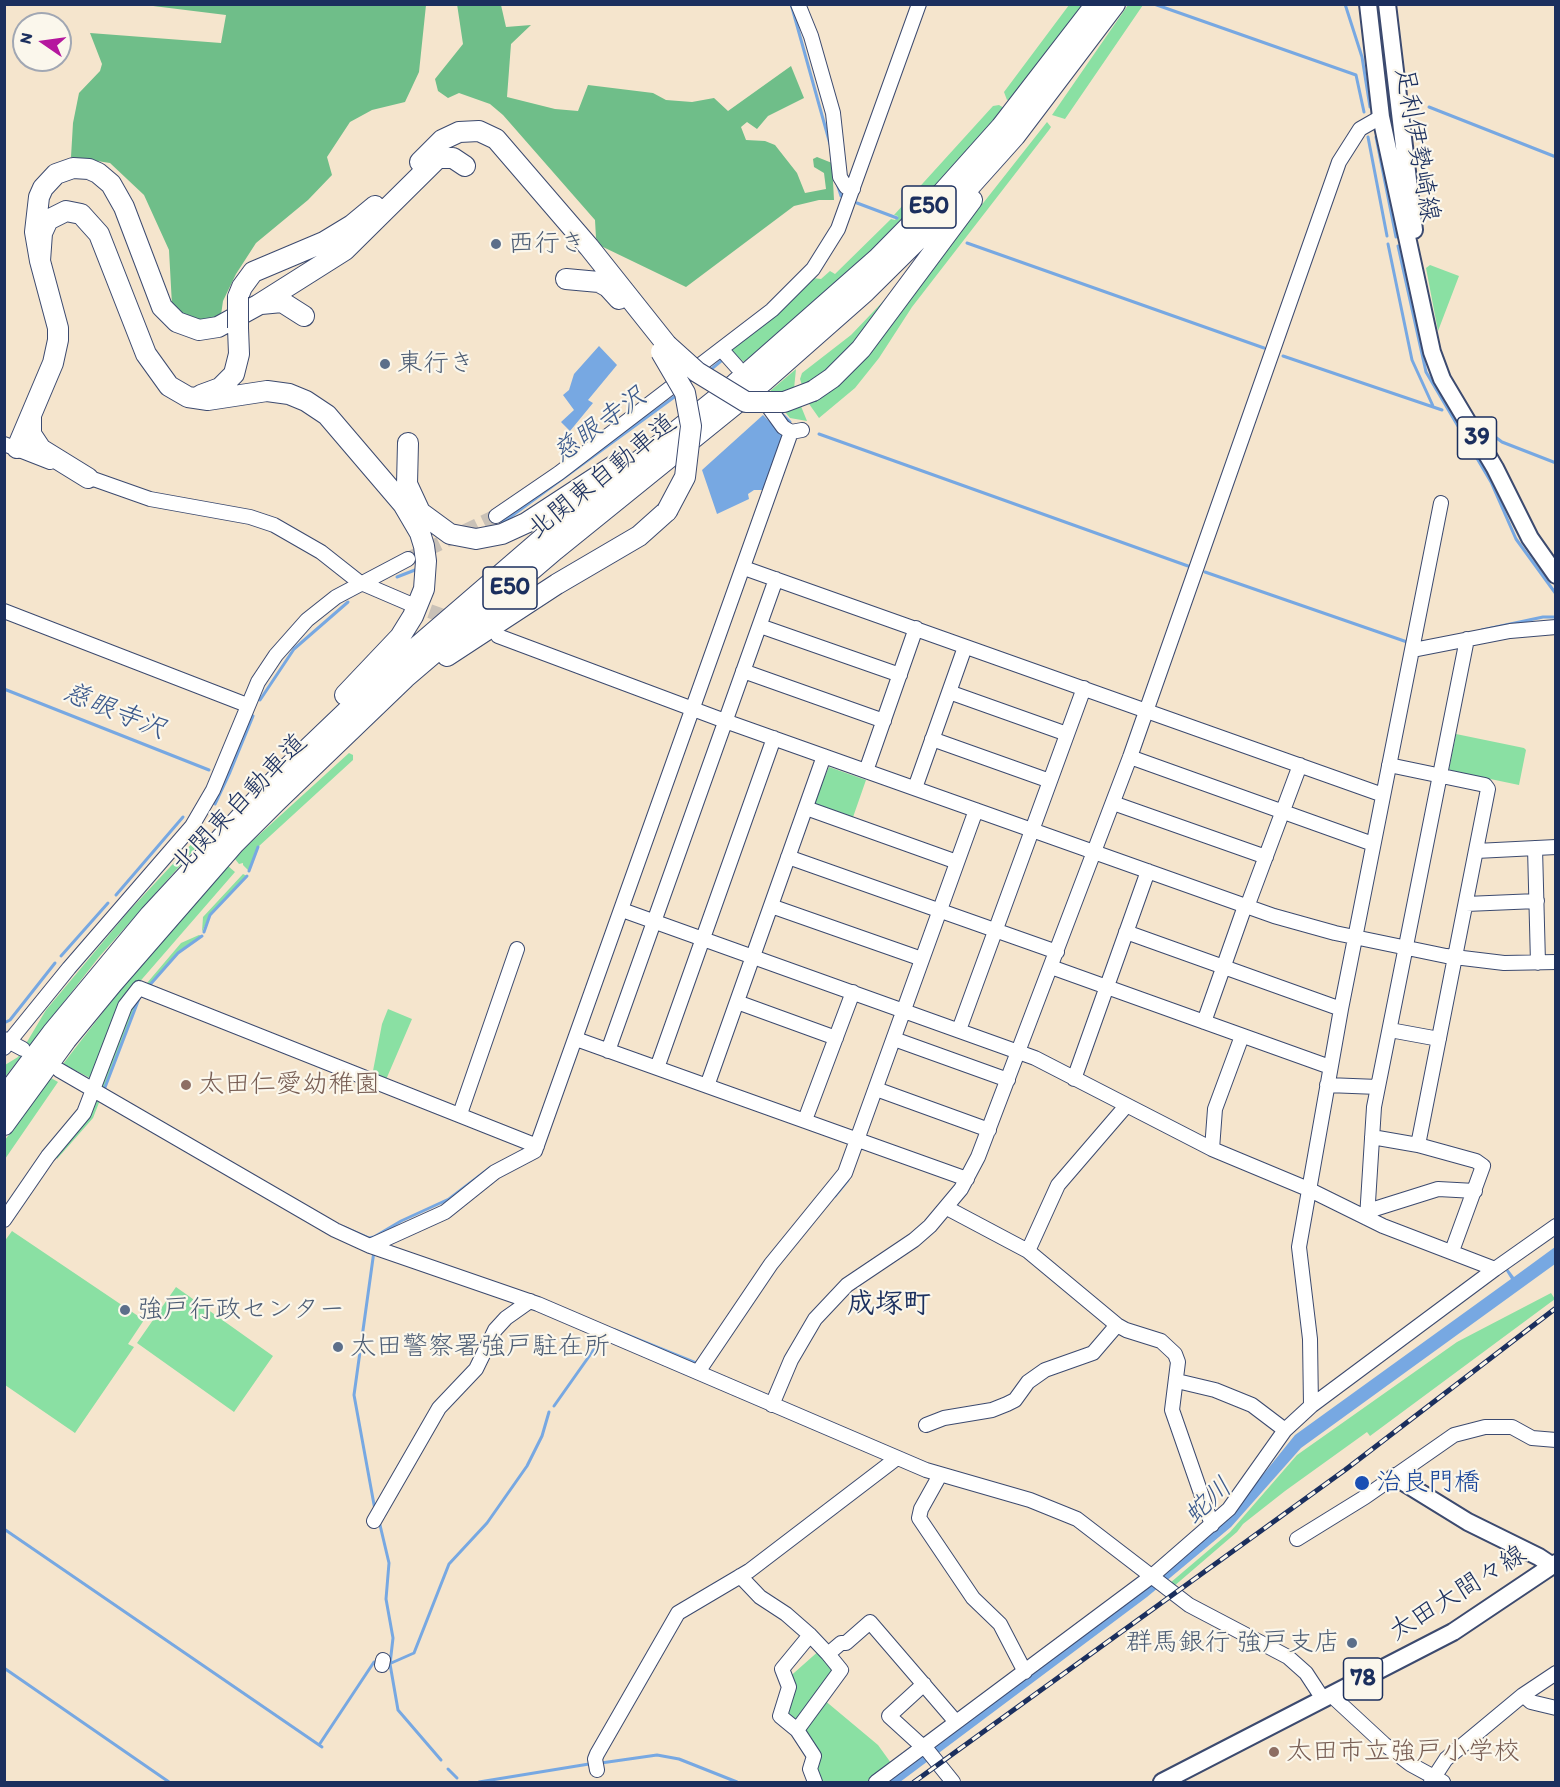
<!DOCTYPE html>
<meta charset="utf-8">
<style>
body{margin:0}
#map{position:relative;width:1560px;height:1787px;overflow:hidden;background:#f5e5cd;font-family:Itim,sans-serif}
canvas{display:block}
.frame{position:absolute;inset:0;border:6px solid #1b2f5e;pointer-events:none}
.north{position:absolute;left:12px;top:12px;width:60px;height:60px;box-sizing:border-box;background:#fbf7ec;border:2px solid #a1a7b3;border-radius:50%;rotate:283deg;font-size:16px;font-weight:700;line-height:24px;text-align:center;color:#1b2f5e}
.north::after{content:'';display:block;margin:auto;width:21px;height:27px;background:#b5179e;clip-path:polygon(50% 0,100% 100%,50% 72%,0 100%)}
</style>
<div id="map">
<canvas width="1560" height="1787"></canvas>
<div class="frame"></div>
<div class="north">N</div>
</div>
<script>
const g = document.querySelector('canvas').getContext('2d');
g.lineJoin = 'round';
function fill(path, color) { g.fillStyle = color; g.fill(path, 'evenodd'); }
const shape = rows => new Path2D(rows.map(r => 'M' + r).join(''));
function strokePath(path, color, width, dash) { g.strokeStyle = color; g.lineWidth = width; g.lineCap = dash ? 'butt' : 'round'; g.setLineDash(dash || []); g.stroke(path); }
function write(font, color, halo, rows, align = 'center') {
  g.font = font + ' Itim,"Klee One",sans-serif'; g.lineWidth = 4.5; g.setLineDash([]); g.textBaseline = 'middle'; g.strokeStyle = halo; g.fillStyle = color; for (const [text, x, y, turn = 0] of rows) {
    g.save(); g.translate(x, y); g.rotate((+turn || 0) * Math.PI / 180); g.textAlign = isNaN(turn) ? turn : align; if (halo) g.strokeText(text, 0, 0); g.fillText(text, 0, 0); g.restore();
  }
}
fill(shape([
 [1069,5,1083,5,1011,99,1007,100,1004,92],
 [1128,5,1143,5,1065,119,1052,115],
 [999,105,1004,108,933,188,868,253,797,318,744,362,730,350,813,278,821,279,830,271,835,274,891,219,895,220,898,216,894,215,993,106],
 [1047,122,1051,127,1049,130,912,307,879,358,855,388,819,418,807,401,800,379,802,373,851,335,893,291,906,301],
 [1430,265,1459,276,1438,331,1426,268],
 [796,369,794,389,807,421,790,418,769,392],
 [1456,734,1524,748,1526,750,1519,785,1452,771,1449,769],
 [349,753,353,755,353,760,258,847,249,871,243,865,243,863,239,864,235,859,248,845],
 [829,767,866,780,852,820,816,807,814,801],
 [198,837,201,842,99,957,5,1077,5,1065,18,1057,46,1010,128,912],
 [228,866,235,872,123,1001,92,1079,63,1064,124,985],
 [243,874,247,876,210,915,202,932,203,917],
 [199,935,202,936,178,953,147,989,147,983,181,943],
 [140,996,104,1088,100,1086,134,999],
 [388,1009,412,1019,385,1082,372,1076,382,1024],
 [51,1078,58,1082,5,1159,5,1140],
 [98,1098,100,1100,93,1118,57,1159,56,1156,89,1115],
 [12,1231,144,1320,128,1344,134,1347,75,1433,5,1385,4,1242],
 [176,1287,273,1356,234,1412,137,1343],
 [1551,1293,1555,1299,1370,1436,1367,1432,1285,1491,1243,1524,1237,1532,1173,1587,1170,1583,1230,1532,1297,1455,1457,1342],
 [821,1649,838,1669,797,1728,782,1716,786,1680],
 [823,1699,878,1745,891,1763,867,1782,817,1782,800,1729]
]), '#8ae0a3');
fill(shape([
 [457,4,501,5,506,27,531,25,511,44,507,97,555,109,578,111,588,85,653,93,666,100,692,102,714,98,728,111,791,66,804,98,768,116,757,129,747,122,741,127,746,140,765,141,775,145,797,173,805,193,826,189,824,173,814,167,813,159,817,157,832,163,834,200,819,200,794,206,686,287,601,246,596,238,595,220,503,115,490,104,459,93,448,98,438,91,435,79,463,44],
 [145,5,426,5,419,72,405,102,372,110,350,122,327,157,332,175,308,200,256,243,236,274,223,301,221,315,212,320,186,318,172,305,169,250,144,195,110,163,71,157,73,123,79,93,100,71,102,64,90,33,221,43,226,15]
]), '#6fbe89');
fill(shape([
 [599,346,617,365,588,400,593,403,570,431,561,422,574,410,563,395,569,390,574,374],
 [763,415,784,436,765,490,754,490,748,494,749,499,717,514,702,470],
 [1555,1247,1555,1264,1301,1448,1231,1527,1147,1597,900,1782,885,1782,1232,1513,1295,1435,1511,1279,1506,1271,1508,1269,1514,1277]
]), '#77a8e2');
strokePath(shape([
 [791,4,830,144],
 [1154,4,1356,75,1364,112],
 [1345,4,1362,57,1370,107],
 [1555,4,1556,5],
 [1429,107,1556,157],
 [1368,137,1387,236],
 [1376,137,1396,237],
 [836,180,841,196],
 [857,203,897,218],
 [967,243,1264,348],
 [1388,244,1412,360,1433,406],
 [1398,246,1426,372,1491,482,1516,539,1556,594],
 [1283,356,1442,410],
 [709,371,721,361],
 [778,410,790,422],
 [1490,433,1502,442,1556,463],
 [819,434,1188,566],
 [502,523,677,395],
 [1205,572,1410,643],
 [397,577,415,570],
 [1482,630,1543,617,1556,617],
 [4,689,209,770],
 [260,700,294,649,348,602],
 [226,772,230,772,253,716],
 [215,804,230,772],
 [249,871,258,847],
 [116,895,183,817],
 [204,932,210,915,247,876],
 [61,956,108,903],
 [148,987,178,953,202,936],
 [4,1023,10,1020,55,963],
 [104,1090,140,996],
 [835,1196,848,1180],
 [344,1227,369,1238,374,1237,401,1221,449,1199,491,1167],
 [374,1251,354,1395,375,1510],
 [615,1330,696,1363],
 [554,1406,602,1338],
 [380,1525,389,1563,386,1599,393,1638,390,1664,398,1710,441,1760],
 [4,1529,322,1747],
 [389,1664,414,1653,449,1564,487,1523,527,1466,542,1436,549,1412],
 [4,1668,169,1782],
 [319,1745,374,1662,377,1662],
 [601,1763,657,1755,679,1759,737,1782],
 [448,1769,457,1778],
 [479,1782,589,1764]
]), '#77a8e2', 3);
strokePath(shape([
 [408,559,496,516],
 [410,604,457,621]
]), '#c9c1b7', 14, [14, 7]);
const minor = shape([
 [798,4,811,36,833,113,840,177,846,187,853,189],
 [721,349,737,367],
 [762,398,783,427,791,432,802,430],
 [4,444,50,462],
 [82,475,150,499,250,517,274,525,321,552,359,582,408,603],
 [496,516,559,473,772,310,813,269,838,229,919,4],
 [744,568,1383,795],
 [4,611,247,705],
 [760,626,900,675],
 [498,636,725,721,1274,916,1335,933,1446,956,1504,963,1556,962],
 [1413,650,1510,631,1556,627],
 [743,671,884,721],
 [949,692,1067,734],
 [932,739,1050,781],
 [1130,757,1373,844],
 [1389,765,1485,785,1488,789,1418,1145],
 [866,771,916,628],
 [915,788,965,647],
 [1113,803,1266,857],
 [806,808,957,862],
 [1535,848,1538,963],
 [1476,851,1556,847],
 [788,857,1057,952],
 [1466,904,1537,901],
 [771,906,922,959],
 [1247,907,1300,765],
 [622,910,1035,1058,1212,1149,1308,1189,1383,1226,1495,1269,1556,1226],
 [1126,932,1341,1009],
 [1051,967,1330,1067],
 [737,1002,836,1038],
 [1204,1022,1245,906],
 [959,1030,1084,688],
 [1390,1030,1439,1039],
 [4,1039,23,1049],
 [576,1039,967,1179],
 [894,1039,1008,1080],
 [4,1048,69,968,192,826,213,790,258,682,276,655,307,620,336,597,408,559],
 [608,1051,776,579],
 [657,1068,774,738],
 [59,1070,335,1230,370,1246,538,1304,926,1470,1030,1500,1077,1519,1189,1605,1288,1657,1306,1673,1323,1699],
 [1074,1079,1148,871],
 [1327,1085,1378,1087],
 [707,1086,824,756],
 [876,1089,989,1130],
 [460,1114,517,949],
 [805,1120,853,992],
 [1372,1137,1418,1145,1476,1161,1483,1166,1452,1251],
 [1212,1149,1215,1109,1242,1036],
 [947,1208,1028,1251,1117,1325,1126,1330,1161,1341,1175,1354,1178,1362,1172,1410,1212,1525],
 [1368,1211,1438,1189,1475,1191],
 [1367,1218,1374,1107,1467,639],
 [4,1220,48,1156,84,1113,125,1006,139,988,537,1146],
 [370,1246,445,1212,495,1172,535,1151,791,432],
 [1028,1251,1058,1185,1126,1106],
 [698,1372,771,1264,845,1173,976,810],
 [1177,1381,1215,1390,1252,1405,1285,1430],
 [772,1405,791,1360,815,1319,847,1285,914,1240,930,1226,961,1189,978,1157,1130,757,1339,162,1360,129,1381,117],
 [1311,1406,1310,1339,1299,1247,1341,1009,1441,503],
 [926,1425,944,1418,992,1410,1007,1404,1015,1400,1028,1382,1045,1370,1093,1353,1117,1325],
 [940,1475,921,1509,919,1518,973,1598,1000,1624,1025,1672],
 [374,1521,439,1408,476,1369,495,1330,506,1318,530,1301],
 [1297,1539,1365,1497,1454,1435,1485,1427,1512,1427,1532,1438,1556,1440],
 [740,1576,760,1597,786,1614,810,1635],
 [382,1665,383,1660],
 [1331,1695,1384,1744,1410,1764,1443,1782],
 [1523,1695,1531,1702,1556,1708],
 [797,1730,780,1716,789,1687,782,1669,810,1635,828,1654],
 [924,1746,953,1782],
 [923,1747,889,1716,924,1684],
 [597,1770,595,1759,597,1754,678,1613,749,1571,897,1458],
 [815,1782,810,1769,814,1756,797,1730,841,1670,828,1654,841,1643,846,1643,870,1622,956,1722],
 [876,1782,1152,1576,1229,1509,1285,1430,1311,1406,1495,1269],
 [1431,1782,1446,1759,1523,1695,1556,1673]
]);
const major = shape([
 [1368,4,1381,117,1432,352,1442,379,1495,468,1530,538,1556,575],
 [1387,4,1414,230],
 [1395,1477,1468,1522,1539,1557,1551,1565],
 [1162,1782,1453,1632,1556,1563]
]);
const highway = shape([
 [420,162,442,140,459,132,479,131,496,139,589,247,667,345],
 [40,261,42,233,48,220,66,211,81,214,99,234,146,354,169,386,188,397,208,400,267,391,289,394,306,401,327,415,403,504,420,533,424,546,426,561,424,589,413,616,400,637,345,695],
 [566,279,599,282,608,287,619,299],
 [238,297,242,287,253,272,324,242,352,225,375,206],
 [261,304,282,302,304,316],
 [813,391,832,378,861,349,972,200],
 [201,395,220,388,234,374,239,354,238,328],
 [31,417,31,434,41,449,88,478],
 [408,443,407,484,420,512,450,534,476,539,502,534,526,523,624,459],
 [17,448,53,363,58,340,58,328,40,261,35,232,39,197,43,188,56,174,73,168,89,169,98,173,111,184,124,207,162,307,177,322,199,330,218,327,258,305,345,250,438,158,453,158,465,166],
 [447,656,557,584,639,536,667,511],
 [4,1097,52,1033,150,915,277,778,391,669,544,537,735,384,878,258,942,193,1001,127,1096,4],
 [4,1125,66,1040,113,983,234,844,276,802,405,678,555,550,764,381,865,292,955,203,1015,136,1115,4]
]);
strokePath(minor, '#3c4a6f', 16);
strokePath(major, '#3c4a6f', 20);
strokePath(highway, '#3c4a6f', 22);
strokePath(minor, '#fff', 14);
strokePath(major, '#fff', 16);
strokePath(highway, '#fff', 20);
const rail = shape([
 [914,1782,1345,1470,1556,1308]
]);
strokePath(rail, '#1b2f5e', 5);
strokePath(rail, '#fbf7ec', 3, [9]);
const highwayBridge = shape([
 [238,328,238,297],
 [667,345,697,372,746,402,784,402,813,391],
 [661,352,685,393,691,426,685,477,667,511]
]);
strokePath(highwayBridge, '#3c4a6f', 22, []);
strokePath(highwayBridge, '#fff', 20);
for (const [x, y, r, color] of [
 [496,244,6,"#5c6f8a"],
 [385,364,6,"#5c6f8a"],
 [186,1085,6,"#8d6e63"],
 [125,1310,6,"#5c6f8a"],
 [338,1347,6,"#5c6f8a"],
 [1362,1483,8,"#1a4fb4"],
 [1352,1643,6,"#5c6f8a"],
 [1274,1752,6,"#8d6e63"]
]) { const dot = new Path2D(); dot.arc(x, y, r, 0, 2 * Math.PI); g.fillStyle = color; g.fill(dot); strokePath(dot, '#fbf7ec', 2); }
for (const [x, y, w] of [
 [929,207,54],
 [1477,438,39],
 [510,588,54],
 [1363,1679,39]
]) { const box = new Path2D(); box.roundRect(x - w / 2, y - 21, w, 42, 4.5); g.fillStyle = '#fbf7ec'; g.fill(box); strokePath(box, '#1b2f5e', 1.5); }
write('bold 24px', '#1b2f5e', null, [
 ["E50",929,207],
 ["39",1477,438],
 ["E50",510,588],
 ["78",1363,1679]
]);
write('26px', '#1b2f5e', '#fbf7ec', [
 ["足利伊勢崎線",1416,145,80],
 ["北関東自動車道",603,477,-39],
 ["北関東自動車道",240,804,-46],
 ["太田大間々線",1458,1594,-32]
]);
write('26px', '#4e5e75', '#fbf7ec', [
 ["西行き",508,244],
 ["東行き",397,364],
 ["強戸行政センター",137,1310],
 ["太田警察署強戸駐在所",350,1347],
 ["群馬銀行 強戸支店",1340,1643,"right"]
], 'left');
write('26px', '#785e54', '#fbf7ec', [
 ["太田仁愛幼稚園",198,1085],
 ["太田市立強戸小学校",1286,1752]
], 'left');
write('26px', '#164399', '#fbf7ec', [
 ["治良門橋",1376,1483]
], 'left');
write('italic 27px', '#3b598c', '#fbf7ec', [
 ["慈眼寺沢",600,426,-36],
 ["慈眼寺沢",114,712,22],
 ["蛇川",1209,1502,-43]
]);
write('bold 28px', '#1b2f5e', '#fbf7ec', [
 ["成塚町",889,1305]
]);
</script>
